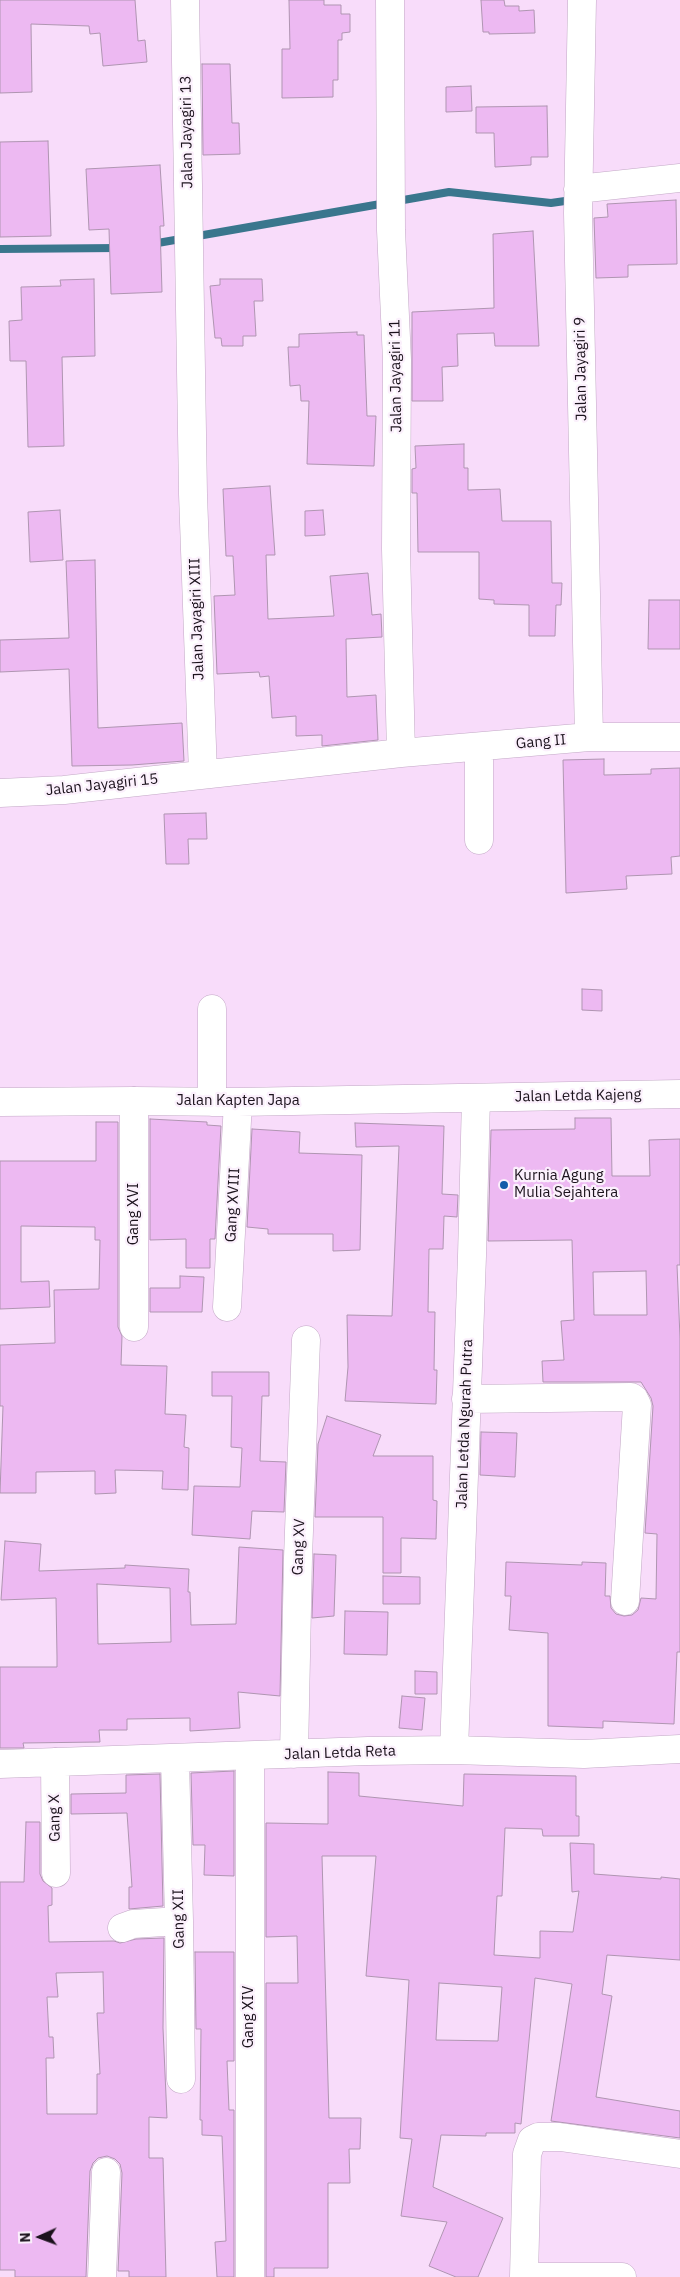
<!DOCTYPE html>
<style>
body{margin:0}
#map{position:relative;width:680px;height:2277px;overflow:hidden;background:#f8dcfa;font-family:"IBM Plex Sans",sans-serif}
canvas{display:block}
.north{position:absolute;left:15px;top:2212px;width:50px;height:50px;-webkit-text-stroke:4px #fbf0fc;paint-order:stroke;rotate:268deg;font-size:14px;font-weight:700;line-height:20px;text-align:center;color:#1b121c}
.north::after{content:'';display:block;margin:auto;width:18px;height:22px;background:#1b121c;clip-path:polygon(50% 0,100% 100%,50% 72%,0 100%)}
</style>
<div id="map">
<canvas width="680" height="2277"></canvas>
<div class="north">N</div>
</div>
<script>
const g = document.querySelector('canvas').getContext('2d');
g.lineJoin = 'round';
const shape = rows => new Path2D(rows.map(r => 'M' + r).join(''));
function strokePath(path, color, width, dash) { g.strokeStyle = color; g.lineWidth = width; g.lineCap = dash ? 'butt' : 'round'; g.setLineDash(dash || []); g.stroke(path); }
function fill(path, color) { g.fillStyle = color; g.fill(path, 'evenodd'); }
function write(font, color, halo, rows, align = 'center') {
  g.font = font + ' "IBM Plex Sans",sans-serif'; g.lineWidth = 4.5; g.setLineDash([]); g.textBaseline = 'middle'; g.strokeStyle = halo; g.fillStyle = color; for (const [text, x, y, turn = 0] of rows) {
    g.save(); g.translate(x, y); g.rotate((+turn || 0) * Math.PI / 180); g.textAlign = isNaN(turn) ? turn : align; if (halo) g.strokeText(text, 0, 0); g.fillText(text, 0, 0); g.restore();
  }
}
strokePath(shape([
 [152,244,449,192,551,203,572,200],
 [0,249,118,248]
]), '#3a768d', 8);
const building = shape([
 [0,0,135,0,138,41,145,40,147,62,103,66,100,33,90,34,89,26,31,24,32,92,0,93,0,0],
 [289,0,324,0,324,5,341,5,341,14,350,14,350,32,342,33,342,40,338,40,338,80,333,80,333,97,282,98,282,49,290,49,289,0],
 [481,0,504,0,505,6,519,6,519,11,534,10,535,33,489,34,489,32,483,32,481,0],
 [202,64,230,64,232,123,239,123,240,154,203,155,202,64],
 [471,86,472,111,446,112,446,87,471,86],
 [547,106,548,157,531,157,531,165,495,167,494,133,476,133,476,107,547,106],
 [48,141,51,236,0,237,0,142,48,141],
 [160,165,164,226,160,226,162,292,111,294,109,229,89,230,86,169,160,165],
 [676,200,677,264,628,265,628,277,596,278,594,218,608,217,607,204,676,200],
 [533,231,539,346,495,346,494,333,457,334,458,366,442,367,443,401,412,401,412,312,494,308,493,234,533,231],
 [94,279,95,356,62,357,64,446,28,447,26,361,10,361,9,321,22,320,21,287,61,286,60,280,94,279],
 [220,279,262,279,263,301,254,301,256,336,243,336,243,346,222,346,221,338,215,338,210,286,220,285,220,279],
 [357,332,357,335,364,335,367,416,376,416,374,466,307,464,309,401,301,401,300,385,290,386,288,347,299,347,299,334,357,332],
 [464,444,464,468,468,468,468,490,500,489,502,521,551,521,552,583,562,583,561,605,556,605,555,636,529,636,529,605,494,604,494,600,479,599,479,552,418,552,417,493,412,493,412,469,416,468,415,446,464,444],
 [270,486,275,555,266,555,268,619,334,616,330,576,368,573,372,615,381,614,382,637,346,639,347,697,376,695,378,740,322,746,322,735,296,736,296,716,272,718,269,676,260,677,259,672,217,674,214,596,235,595,233,556,226,556,223,489,270,486],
 [60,510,63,560,30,562,28,512,60,510],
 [323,510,325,535,305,536,305,511,323,510],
 [95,560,98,728,182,723,184,761,132,765,72,766,69,669,0,672,0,640,69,638,66,561,95,560],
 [649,600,680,600,680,649,648,649,649,600],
 [604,759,604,775,651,774,651,769,680,768,680,856,671,857,672,874,626,876,627,889,566,893,563,760,604,759],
 [206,813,207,839,188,839,189,864,166,864,164,814,206,813],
 [582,989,602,990,602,1011,582,1010,582,989],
 [575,1118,611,1118,612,1176,650,1176,649,1140,680,1139,680,1265,677,1265,680,1338,680,1652,677,1652,674,1724,603,1721,603,1728,548,1726,548,1633,509,1630,511,1596,505,1596,506,1562,582,1565,582,1562,606,1563,605,1596,610,1596,611,1608,616,1614,624,1616,632,1615,638,1610,641,1598,656,1599,657,1534,645,1533,653,1406,651,1398,641,1382,543,1382,542,1361,564,1360,561,1321,574,1320,572,1240,488,1241,491,1130,575,1129,575,1118],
 [646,1271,647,1315,594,1315,593,1272,646,1271],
 [150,1119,207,1122,207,1125,221,1126,215,1239,210,1239,210,1268,186,1268,186,1239,150,1240,150,1119],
 [96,1122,118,1122,118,1327,122,1336,121,1365,167,1366,165,1414,186,1415,184,1447,189,1448,188,1490,162,1489,163,1471,115,1470,116,1493,95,1494,95,1471,36,1472,36,1493,0,1493,3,1406,0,1406,0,1345,55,1343,54,1290,99,1289,100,1240,95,1240,95,1227,21,1226,21,1282,49,1281,50,1307,0,1309,0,1161,96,1161,96,1122],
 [355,1123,444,1126,442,1194,458,1195,457,1217,444,1216,443,1249,429,1249,428,1312,435,1312,434,1370,437,1370,436,1404,345,1401,348,1367,347,1315,392,1316,399,1146,356,1147,355,1123],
 [252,1129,300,1132,299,1153,362,1155,360,1250,333,1251,333,1234,268,1234,268,1229,247,1227,252,1129],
 [180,1276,204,1277,202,1312,150,1312,150,1288,180,1288,180,1276],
 [212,1372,269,1372,269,1396,262,1396,260,1461,286,1462,284,1512,252,1511,250,1539,192,1535,194,1486,240,1487,242,1448,231,1447,232,1396,212,1396,212,1372],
 [327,1416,381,1435,373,1456,433,1456,433,1500,437,1501,436,1539,401,1538,401,1573,383,1573,383,1517,315,1517,318,1444,327,1416],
 [481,1432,517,1433,515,1477,480,1475,481,1432],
 [5,1541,41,1544,39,1571,125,1568,125,1565,189,1569,188,1592,190,1592,191,1625,236,1624,239,1547,283,1550,280,1696,238,1692,240,1728,190,1731,190,1718,127,1719,127,1730,99,1730,100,1742,23,1743,24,1748,0,1748,0,1667,57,1667,57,1657,56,1598,1,1600,5,1541],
 [97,1584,170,1588,171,1642,98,1644,97,1584],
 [314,1554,336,1555,334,1616,312,1618,314,1554],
 [383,1576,420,1577,420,1604,383,1604,383,1576],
 [345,1611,388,1612,387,1655,344,1654,345,1611],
 [415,1671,437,1672,437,1694,415,1694,415,1671],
 [402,1696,425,1698,422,1730,399,1728,402,1696],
 [234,1771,234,1876,204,1875,205,1845,193,1845,191,1773,234,1771],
 [328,1772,359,1773,359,1796,463,1806,464,1774,576,1776,576,1816,579,1816,579,1836,543,1836,542,1829,505,1828,502,1896,497,1896,494,1955,540,1958,540,1931,573,1932,579,1891,572,1892,570,1843,594,1844,594,1874,661,1879,661,1877,680,1879,680,1960,607,1955,602,1994,612,1996,596,2097,680,2111,680,2138,551,2121,572,1984,535,1978,521,2124,515,2123,515,2133,486,2133,486,2136,441,2135,433,2187,503,2218,478,2277,456,2277,429,2266,447,2222,401,2216,412,2139,400,2138,409,1980,366,1976,376,1856,322,1856,329,2118,361,2118,360,2149,349,2149,350,2183,328,2183,328,2268,274,2268,274,2277,266,2277,266,1983,298,1983,297,1936,266,1937,266,1823,328,1824,328,1772],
 [439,1983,502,1987,498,2041,436,2040,439,1983],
 [160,1774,163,1906,129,1909,129,1887,132,1887,127,1813,71,1814,71,1794,126,1793,126,1775,160,1774],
 [26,1822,40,1822,40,1874,43,1881,52,1888,52,1905,48,1906,49,1942,114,1941,120,1943,136,1939,164,1938,163,2028,167,2118,149,2117,149,2158,163,2158,166,2277,129,2277,129,2271,118,2271,122,2173,120,2164,115,2159,107,2156,98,2158,93,2163,90,2171,86,2277,15,2277,15,2270,0,2270,0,1882,24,1882,26,1822],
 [103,1972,104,2013,97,2013,100,2074,97,2074,97,2114,47,2114,46,2058,54,2058,53,2037,49,2037,47,1997,58,1997,56,1973,103,1972],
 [195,1952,234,1952,234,2061,227,2061,229,2110,234,2110,234,2277,217,2277,215,2242,226,2241,222,2136,202,2135,202,2120,200,2120,201,2029,196,2029,195,1952]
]);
fill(building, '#edb9f2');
strokePath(building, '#af95b1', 1);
const minor = shape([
 [185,0,193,494,203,774],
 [390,0,391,230,397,360,396,549,401,753],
 [582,0,578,213,589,737],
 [578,189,680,178],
 [0,793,64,790,401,753,589,737,680,737],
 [479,840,479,747],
 [0,1102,134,1101,238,1102,680,1094],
 [212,1102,212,1009],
 [227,1307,238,1102],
 [134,1327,134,1101],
 [466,1399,631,1397,634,1399,637,1405,625,1601],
 [454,1750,472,1256,476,1098],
 [294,1754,298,1558,306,1340],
 [250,1756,250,2277],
 [175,1759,179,1921,181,2079],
 [55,1762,56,1873],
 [0,1764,368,1751,454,1750,584,1754,680,1749],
 [122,1928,133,1924,179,1921],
 [524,2276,527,2154,532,2140,538,2137,560,2137,680,2154],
 [102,2277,106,2172],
 [524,2277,622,2277]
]);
strokePath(minor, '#c2a8c5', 29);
strokePath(minor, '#fff', 28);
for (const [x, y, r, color] of [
 [504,1185,5,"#125aa9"]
]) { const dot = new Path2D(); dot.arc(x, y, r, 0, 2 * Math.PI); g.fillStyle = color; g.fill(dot); strokePath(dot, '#fbf0fc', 2); }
write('15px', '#1b121c', '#fbf0fc', [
 ["Jalan Jayagiri 13",187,132,-91],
 ["Jalan Jayagiri 9",581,369,-91],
 ["Jalan Jayagiri 11",396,376,-91],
 ["Jalan Jayagiri XIII",197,619,-92],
 ["Gang II",541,742,-5],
 ["Jalan Jayagiri 15",102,785,-6],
 ["Jalan Letda Kajeng",578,1096,-1],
 ["Jalan Kapten Japa",238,1101],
 ["Gang XVIII",233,1205,-87],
 ["Gang XVI",134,1214,-90],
 ["Jalan Letda Ngurah Putra",465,1424,-88],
 ["Gang XV",299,1547,-88],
 ["Jalan Letda Reta",340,1753,-2],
 ["Gang X",55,1818,-91],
 ["Gang XII",179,1919,-91],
 ["Gang XIV",249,2017,-90]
]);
write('15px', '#1b121c', '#fbf0fc', [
 ["Kurnia Agung",514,1176],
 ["Mulia Sejahtera",514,1193]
], 'left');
</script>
